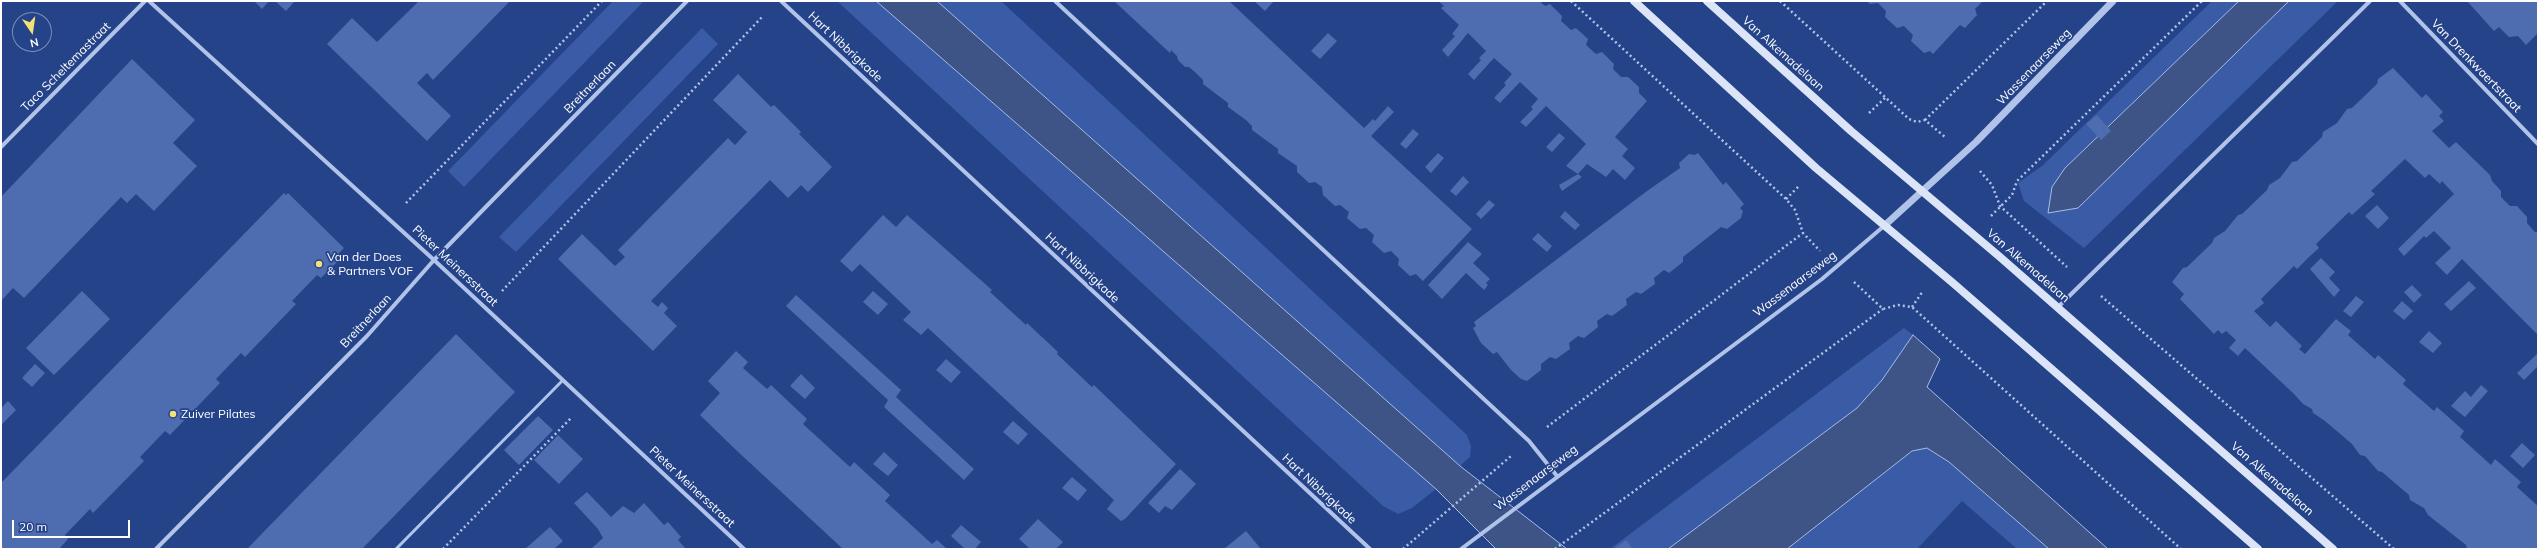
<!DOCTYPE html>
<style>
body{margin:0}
#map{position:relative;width:2539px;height:550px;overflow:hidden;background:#254389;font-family:Mulish,sans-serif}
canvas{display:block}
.frame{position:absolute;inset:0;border:2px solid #fff;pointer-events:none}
.north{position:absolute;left:12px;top:12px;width:40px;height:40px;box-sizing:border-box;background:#254389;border:1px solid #7c8eb8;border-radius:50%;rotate:167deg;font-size:11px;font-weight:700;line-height:16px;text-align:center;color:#fff}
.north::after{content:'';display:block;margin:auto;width:14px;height:18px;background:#f3e076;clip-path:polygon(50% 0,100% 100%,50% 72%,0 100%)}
.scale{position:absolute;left:12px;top:520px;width:118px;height:18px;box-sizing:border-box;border:2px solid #fff;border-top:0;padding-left:5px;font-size:12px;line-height:14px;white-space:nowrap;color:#fff;-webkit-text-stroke:3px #254389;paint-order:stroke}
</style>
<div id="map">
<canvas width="2539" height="550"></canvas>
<div class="frame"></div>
<div class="north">N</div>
<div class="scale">20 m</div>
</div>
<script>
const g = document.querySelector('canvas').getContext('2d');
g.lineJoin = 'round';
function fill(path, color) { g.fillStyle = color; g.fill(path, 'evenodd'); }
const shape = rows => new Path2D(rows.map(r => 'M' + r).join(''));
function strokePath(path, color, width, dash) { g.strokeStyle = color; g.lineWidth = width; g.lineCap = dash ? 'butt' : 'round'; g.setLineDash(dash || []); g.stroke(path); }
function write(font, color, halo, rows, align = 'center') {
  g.font = font + ' Mulish,sans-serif'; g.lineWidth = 3.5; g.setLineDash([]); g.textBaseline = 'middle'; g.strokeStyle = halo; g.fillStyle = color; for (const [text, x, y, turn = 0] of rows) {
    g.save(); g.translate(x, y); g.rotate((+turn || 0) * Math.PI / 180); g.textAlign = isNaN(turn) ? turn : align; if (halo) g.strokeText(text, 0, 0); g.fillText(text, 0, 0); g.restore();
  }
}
fill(shape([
 [613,1,644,1,464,187,448,171],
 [837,1,876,1,1436,489,1412,508,1398,514,1383,506],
 [937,1,1001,1,1467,435,1471,446,1470,457,1460,466],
 [2212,1,2239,1,2065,168,2062,209,2070,209,2289,1,2338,1,2084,248,2024,201,2018,183,2042,166],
 [702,28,718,44,516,252,499,237],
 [1904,328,1913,335,1882,380,1857,408,1668,549,1610,549],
 [1927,448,1949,462,2049,549,2017,549,1962,501,1917,549,1787,549,1912,451]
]), '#3a5ba5');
const water = shape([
 [876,1,937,1,1460,466,1567,549,1496,549,1436,489,876,1],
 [2239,1,2289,1,2078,208,2048,213,2052,187,2065,168,2239,1],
 [1913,335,1940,359,1927,387,2108,549,2049,549,1949,462,1927,448,1912,451,1787,549,1668,549,1857,408,1882,380,1913,335]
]);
fill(water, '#3e5487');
strokePath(water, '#a6bcea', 1);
fill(shape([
 [254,1,269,1,262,9],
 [275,1,295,1,286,11],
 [419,1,510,1,433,80,427,73,417,83,451,116,427,141,327,44,352,18,377,42],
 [1114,1,1229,1,1364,128,1373,119,1375,121,1388,106,1394,112,1371,136,1472,229,1423,281,1416,274,1410,276,1398,265,1399,259,1391,251,1384,253,1372,242,1374,235,1366,228,1360,229,1347,218,1349,212,1340,205,1335,206,1323,195,1322,187,1315,182,1309,183,1297,172,1297,166,1278,153,1278,149,1252,130,1252,126,1246,120,1228,107,1228,103,1203,84,1203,80,1196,73,1189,67,1185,67,1178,60,1177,56,1171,50,1170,53],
 [1254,1,1274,1,1265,11],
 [1438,1,1539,1,1545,6,1550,4,1562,16,1561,21,1571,30,1576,28,1588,39,1586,45,1596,54,1602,52,1614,64,1613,69,1621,77,1628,77,1639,87,1639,93,1647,101,1615,137,1628,149,1622,156,1635,168,1625,180,1613,169,1606,177,1587,164,1578,174,1566,166,1586,144,1546,106,1526,127,1520,122,1533,109,1531,107,1538,99,1520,82,1500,103,1494,98,1506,85,1504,83,1512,74,1494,58,1474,80,1468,74,1481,60,1479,58,1486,51,1468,33,1448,57,1442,50,1455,36,1452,34,1459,25,1441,8,1444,6],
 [1867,1,1983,1,1975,9,1977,15,1965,28,1960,25,1957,28,1933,54,1930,51,1924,53,1911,41,1913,35,1904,26,1897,28,1885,17,1886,11,1878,3,1870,4],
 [2467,1,2538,1,2538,33,2526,45,2518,36,2509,37,2499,27,2494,31],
 [1328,33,1337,41,1320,59,1311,51],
 [132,59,195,120,173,143,197,166,154,211,136,194,127,203,121,197,24,298,13,288,1,301,1,197],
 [2393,68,2422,98,2426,94,2443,112,2439,116,2444,121,2432,131,2449,148,2456,142,2490,175,2492,181,2501,191,2501,197,2510,206,2517,206,2527,217,2527,223,2535,232,2538,232,2538,335,2462,259,2447,275,2435,263,2451,248,2434,231,2426,238,2424,236,2404,256,2398,249,2454,194,2442,181,2440,184,2429,174,2425,178,2405,159,2371,191,2375,194,2352,215,2349,212,2316,244,2319,248,2309,257,2297,269,2294,266,2261,299,2264,303,2254,311,2270,327,2276,321,2302,346,2299,349,2305,354,2336,319,2351,331,2348,335,2375,359,2378,355,2406,380,2403,384,2434,411,2437,407,2464,431,2460,437,2491,465,2495,459,2521,482,2517,487,2538,506,2538,549,2467,549,2466,545,2428,515,2424,508,2410,500,2409,495,2382,472,2378,471,2365,456,2360,455,2352,444,2325,421,2313,413,2312,409,2303,404,2294,394,2245,348,2238,356,2229,348,2236,340,2226,331,2222,334,2218,330,2214,334,2180,299,2184,294,2172,282,2183,268,2187,267,2212,243,2214,238,2225,231,2238,215,2242,214,2267,190,2269,185,2280,178,2292,162,2297,161,2322,137,2323,132,2337,123,2347,109,2352,108,2377,84,2378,79],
 [738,74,771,107,774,105,801,132,799,134,832,167,808,192,801,185,788,198,770,180,651,301,658,307,662,302,668,308,664,313,677,326,653,351,558,259,582,234,615,266,625,257,618,250,728,138,735,145,747,132,713,100],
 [2097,115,2111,131,2101,140,2086,124],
 [1413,129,1419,134,1406,149,1400,144],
 [1559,133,1565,138,1552,152,1546,147],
 [1438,153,1444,158,1431,173,1425,167],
 [1698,153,1723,185,1726,182,1744,204,1740,208,1743,211,1741,218,1727,229,1721,227,1683,257,1683,262,1669,273,1664,270,1654,278,1655,284,1641,294,1636,292,1626,299,1627,305,1612,316,1607,314,1597,321,1598,327,1584,338,1578,336,1569,343,1570,349,1556,359,1550,357,1541,364,1541,370,1527,381,1521,379,1511,370,1497,352,1493,354,1481,343,1473,328,1476,326,1474,322,1647,191,1680,168,1679,163,1689,154,1695,155],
 [1578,174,1582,177,1562,191,1559,185],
 [1463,176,1469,182,1456,196,1450,191],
 [284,193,286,195,288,193,344,248,338,254,341,258,321,278,317,275,292,301,296,304,245,357,241,353,216,379,220,383,170,435,165,431,140,457,144,461,93,513,90,509,65,535,68,539,59,549,1,549,1,483],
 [1489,200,1495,205,1481,219,1476,214],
 [2377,205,2389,218,2378,229,2365,216],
 [1565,211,1580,225,1575,230,1560,217],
 [883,215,896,227,907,215,992,290,990,292,1026,325,1027,323,1058,352,1057,354,1092,387,1094,385,1176,464,1125,519,1121,521,1107,509,1114,500,928,328,921,335,903,320,911,312,860,264,852,272,840,261],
 [1538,233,1552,246,1547,252,1532,239],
 [1468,242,1482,254,1473,263,1490,279,1486,283,1488,285,1484,290,1466,273,1442,299,1428,285],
 [2321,258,2335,272,2329,278,2340,290,2334,297,2310,269],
 [2469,281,2476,288,2451,311,2444,304],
 [2412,285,2422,295,2414,303,2404,292],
 [82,291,110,319,54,375,26,348],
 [873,291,888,304,878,315,863,302],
 [796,295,901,390,896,397,974,469,964,480,884,407,888,400,786,306],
 [2356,296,2364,302,2351,317,2343,311],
 [2402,301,2413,311,2404,320,2393,311],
 [2429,331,2442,343,2433,353,2419,342],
 [456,334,515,392,362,549,247,549],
 [736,351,748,362,743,368,767,389,771,385,807,419,803,424,850,467,854,462,890,495,885,501,932,544,937,540,947,549,843,549,736,450,700,415,720,393,708,381],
 [2538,353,2538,366,2524,380,2517,373],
 [946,359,961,372,951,383,936,370],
 [35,364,45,373,32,387,22,378],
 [801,374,815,388,805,399,790,386],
 [2481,385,2488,391,2465,417,2451,406,2465,391,2471,397],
 [8,401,16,410,1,425,1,408],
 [538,416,553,430,519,465,504,450],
 [1013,421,1028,434,1018,445,1003,432],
 [558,435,583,459,559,484,534,460],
 [2522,443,2535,455,2523,468,2510,456],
 [884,452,898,465,888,476,873,464],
 [1180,469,1196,484,1172,510,1165,506,1159,513,1148,503],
 [1072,477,1087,490,1078,501,1062,488],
 [587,492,611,517,623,506,634,513,644,503,664,525,668,522,681,537,678,540,686,549,591,549,603,538,598,529,574,503],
 [1038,519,1063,542,1056,549,1030,549,1019,539],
 [961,525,981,542,975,549,965,549,951,536],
 [550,527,563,541,554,549,525,549],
 [1246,531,1261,549,1224,549],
 [1626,540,1633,549,1614,549]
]), '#4e6cb0');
strokePath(shape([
 [1571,1,1786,199,1795,210,1803,233,1820,251],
 [1780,1,1909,119,1917,122,1925,120,1945,137],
 [1869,113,1886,97],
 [1925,120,2047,1],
 [1980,171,1992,185,2000,206,2067,267],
 [1786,199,1799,186],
 [406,203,602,1],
 [1991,216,2012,195,2017,181,2202,1],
 [1854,282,1883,309,1898,305,1912,307,2181,549],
 [502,291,763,16],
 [2101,296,2394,549],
 [1912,307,1923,291],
 [1547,427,1803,233],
 [443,549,571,418],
 [1403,549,1511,456],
 [1555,549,1883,309]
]), '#b2c3e9', 2.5, [2, 3]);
strokePath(shape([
 [396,549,563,380]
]), '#b2c3e9', 3);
strokePath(shape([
 [149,1,434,260,744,549],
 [781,1,1370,549],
 [1055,1,1529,441,1557,476],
 [2400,1,2538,144],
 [1,147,145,1],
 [2057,308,2370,1],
 [156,549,367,336,434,260,687,1],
 [1461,549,1822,279,1884,226]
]), '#b2c3e9', 4);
strokePath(shape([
 [1884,226,1976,142,2113,1]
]), '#b2c3e9', 7);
strokePath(shape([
 [1634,1,1816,168,1953,283,2258,549],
 [1707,1,1851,131,2000,257,2333,549]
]), '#dce4f8', 8);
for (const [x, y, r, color] of [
 [319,264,4,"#f3e076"],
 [173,414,4,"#f3e076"]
]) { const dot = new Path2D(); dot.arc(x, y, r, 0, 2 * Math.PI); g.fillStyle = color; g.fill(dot); strokePath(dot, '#254389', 1.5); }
write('12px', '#fff', '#254389', [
 ["Hart Nibbrigkade",845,47,43],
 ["Van Alkemadelaan",1783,54,42],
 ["Van Drenkwaertstraat",2476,66,46],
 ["Taco Scheltemastraat",66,67,-45],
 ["Wassenaarseweg",2034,67,-46],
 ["Breitnerlaan",590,87,-46],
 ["Pieter Meinersstraat",455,266,43],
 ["Van Alkemadelaan",2028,266,41],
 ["Hart Nibbrigkade",1082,268,43],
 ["Wassenaarseweg",1795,284,-37],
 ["Breitnerlaan",366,321,-47],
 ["Wassenaarseweg",1536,478,-37],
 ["Van Alkemadelaan",2272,479,41],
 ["Pieter Meinersstraat",692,487,43],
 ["Hart Nibbrigkade",1319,489,43]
]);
write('12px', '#fff', '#254389', [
 ["Van der Does",327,257],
 ["& Partners VOF",327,271],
 ["Zuiver Pilates",181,414]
], 'left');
</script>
